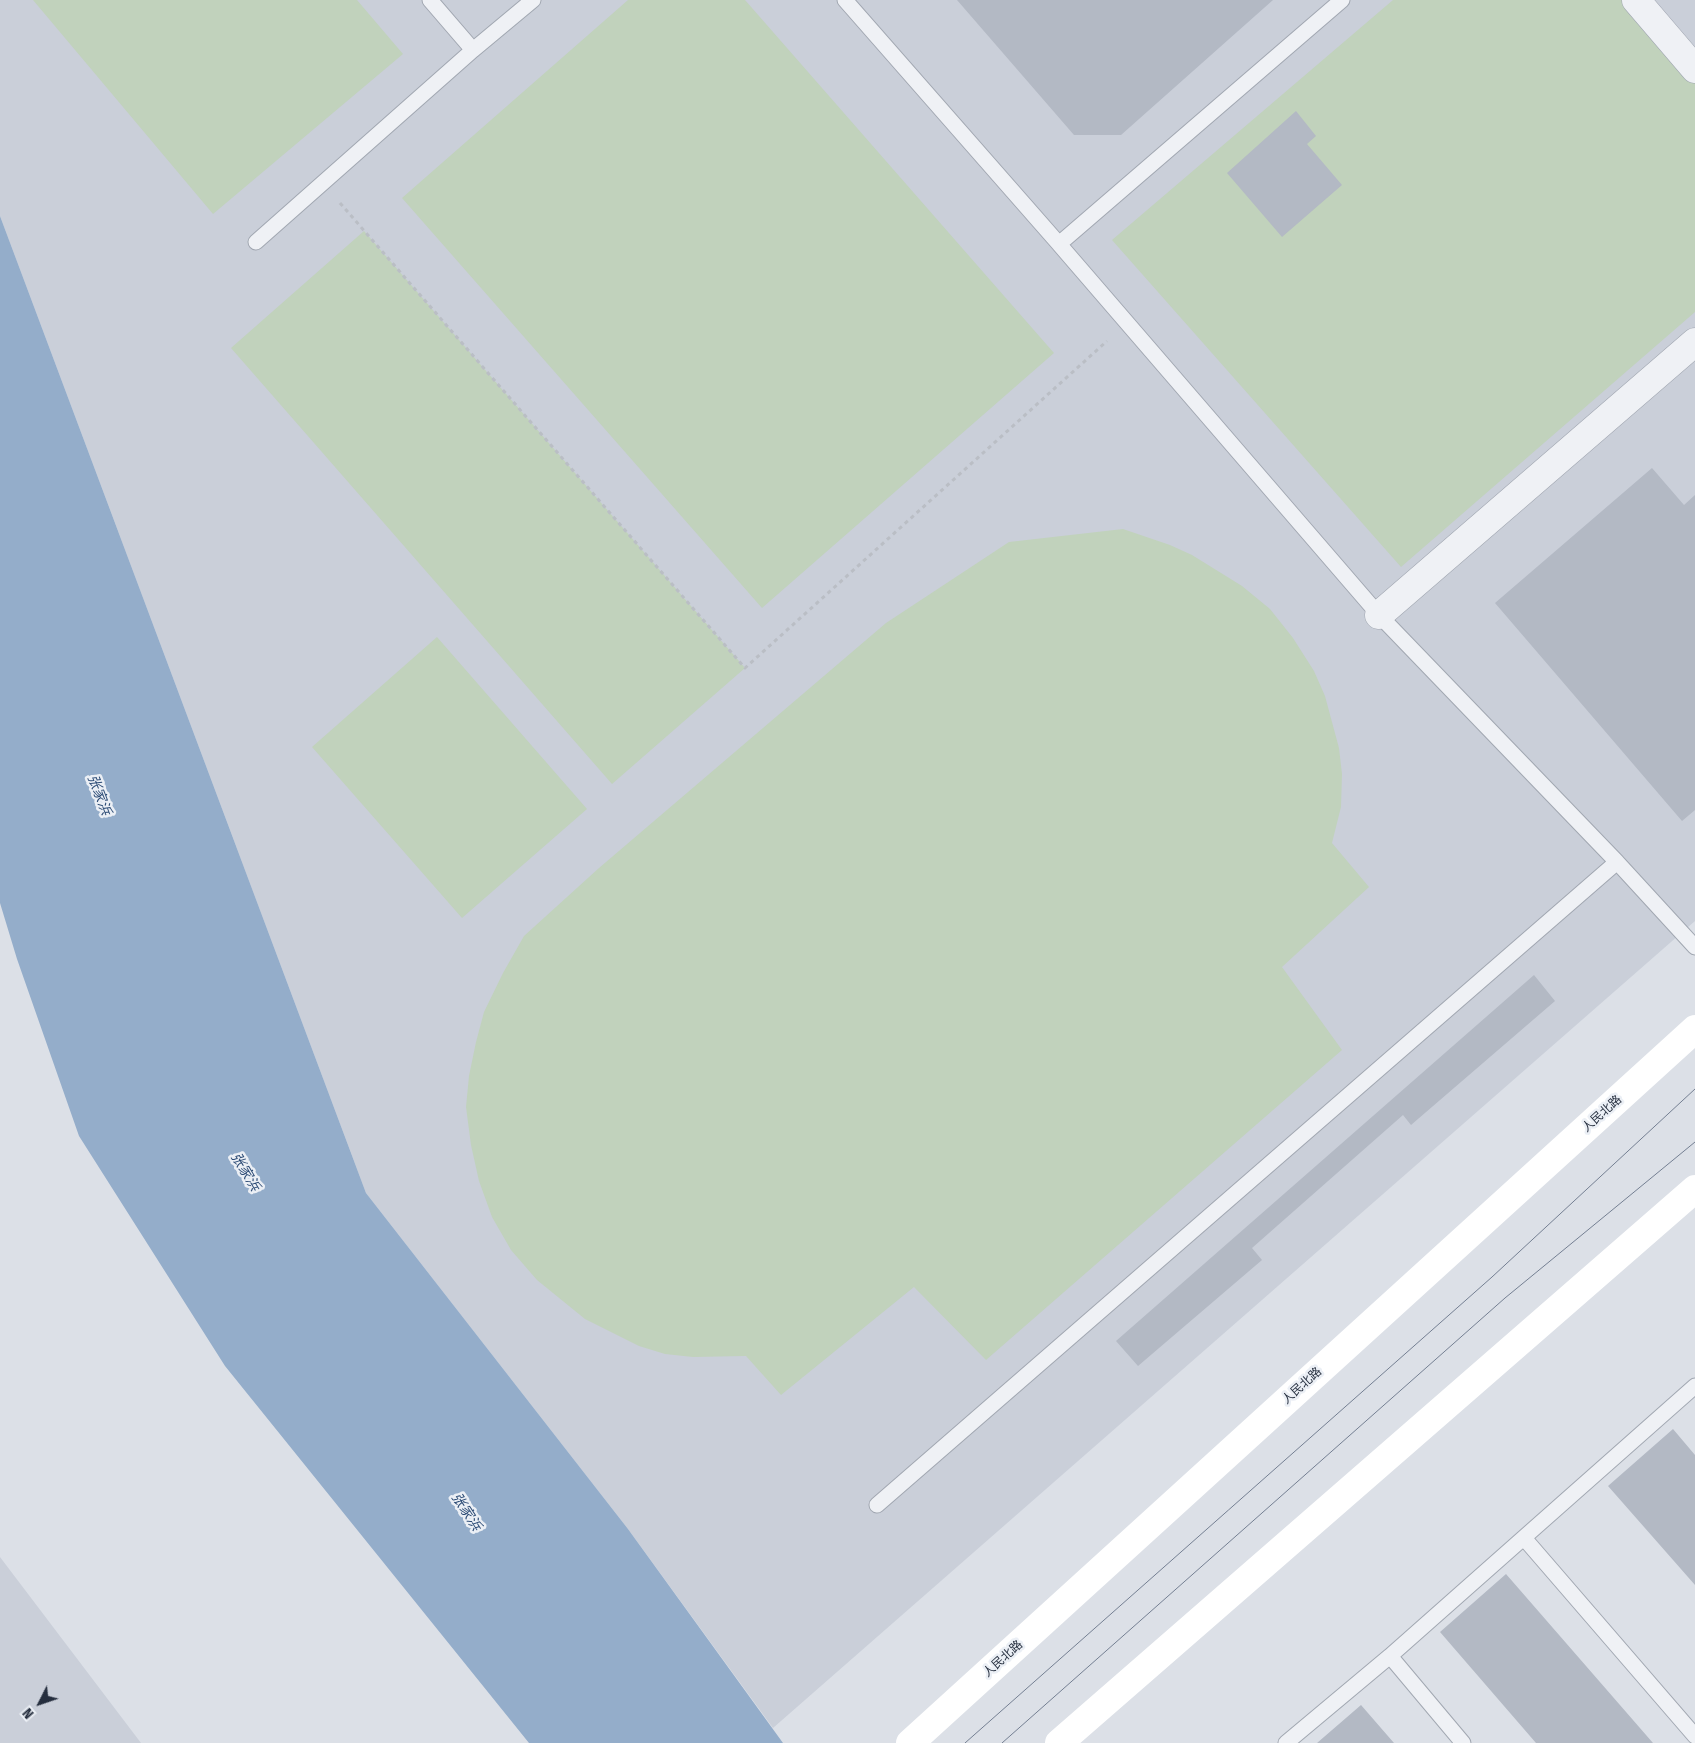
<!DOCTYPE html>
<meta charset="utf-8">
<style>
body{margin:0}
#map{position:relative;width:1695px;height:1743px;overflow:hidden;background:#dce0e7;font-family:"Fira Sans Condensed",sans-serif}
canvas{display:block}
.north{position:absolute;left:15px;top:1678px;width:50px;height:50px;-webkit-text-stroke:4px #ebeff5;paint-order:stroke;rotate:229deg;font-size:14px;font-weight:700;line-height:20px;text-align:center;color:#252e3e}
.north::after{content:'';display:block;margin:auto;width:18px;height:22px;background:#252e3e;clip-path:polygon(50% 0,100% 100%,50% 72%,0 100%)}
</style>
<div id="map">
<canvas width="1695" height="1743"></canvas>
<div class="north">N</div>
</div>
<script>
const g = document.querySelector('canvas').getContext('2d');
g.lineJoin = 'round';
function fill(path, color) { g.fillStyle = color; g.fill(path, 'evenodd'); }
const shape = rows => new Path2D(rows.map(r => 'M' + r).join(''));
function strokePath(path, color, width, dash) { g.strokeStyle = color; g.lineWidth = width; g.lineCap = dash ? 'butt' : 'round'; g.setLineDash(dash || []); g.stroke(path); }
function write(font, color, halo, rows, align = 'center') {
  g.font = font + ' "Fira Sans Condensed","Noto Sans SC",sans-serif'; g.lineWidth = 5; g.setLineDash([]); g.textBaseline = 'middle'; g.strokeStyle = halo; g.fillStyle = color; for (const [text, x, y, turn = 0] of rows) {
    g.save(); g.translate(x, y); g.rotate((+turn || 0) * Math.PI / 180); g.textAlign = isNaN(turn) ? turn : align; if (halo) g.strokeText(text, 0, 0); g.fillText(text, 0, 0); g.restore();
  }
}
fill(shape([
 [0,0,1695,0,1695,921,773,1728,628,1529,366,1193,0,216],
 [0,1557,141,1743,0,1743]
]), '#cacfd9');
fill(shape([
 [33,0,357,0,403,54,213,214],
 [628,0,745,0,1054,353,762,608,402,198],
 [1393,0,1624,0,1695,83,1695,312,1401,567,1112,240],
 [364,231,745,668,612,784,231,348],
 [1123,529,1170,545,1192,555,1242,586,1270,609,1293,638,1314,671,1325,696,1339,748,1342,774,1341,807,1332,843,1369,887,1282,967,1342,1050,986,1360,914,1287,781,1395,746,1356,693,1357,665,1354,639,1346,585,1319,537,1280,511,1250,492,1217,479,1181,471,1145,466,1107,469,1076,476,1042,484,1012,503,973,524,936,599,868,886,623,1009,542],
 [437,637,587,809,462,918,312,747]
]), '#c1d2bc');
fill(shape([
 [0,216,366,1193,628,1529,783,1743,529,1743,225,1366,79,1136,17,959,0,903]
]), '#94adca');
fill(shape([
 [957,0,1273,0,1121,135,1074,135],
 [1296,111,1316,136,1307,144,1342,185,1282,237,1227,173],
 [1652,468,1684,505,1695,495,1695,810,1682,821,1495,603],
 [1534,975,1555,1001,1411,1125,1403,1115,1252,1248,1262,1260,1138,1366,1116,1341],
 [1673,1429,1695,1455,1695,1585,1608,1486],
 [1506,1574,1653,1743,1536,1743,1440,1632],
 [1361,1705,1394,1743,1317,1743]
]), '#b3b9c4');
const lane = shape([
 [430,0,473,50],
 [845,0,1059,244],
 [1342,0,1059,244,1379,615,1617,862,1695,947],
 [256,242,473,50,533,0],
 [877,1505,1617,862],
 [1524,1538,1695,1736],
 [1390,1656,1463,1743],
 [1286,1743,1390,1656,1695,1386]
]);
const street = shape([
 [1636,0,1695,69],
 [1379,615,1695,342]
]);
strokePath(lane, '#a1a7b1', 17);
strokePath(street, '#a1a7b1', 29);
strokePath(shape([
 [340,203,745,668,1107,341]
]), '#babec5', 3, [4, 4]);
strokePath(lane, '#eff1f5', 15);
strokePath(street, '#eff1f5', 28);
strokePath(shape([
 [910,1743,1695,1029],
 [1059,1743,1695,1189]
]), '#fff', 28);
strokePath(shape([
 [965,1743,1492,1277,1695,1089],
 [1002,1743,1505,1298,1695,1142]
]), '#747f92', 1);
write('12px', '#252e3e', '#ebeff5', [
 ["人民北路",1602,1114,-42],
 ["人民北路",1302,1386,-42],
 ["人民北路",1003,1659,-42]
]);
write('italic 14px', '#2c4b75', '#ebeff5', [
 ["张家浜",99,795,69],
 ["张家浜",245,1172,59],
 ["张家浜",466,1512,57]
]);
</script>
